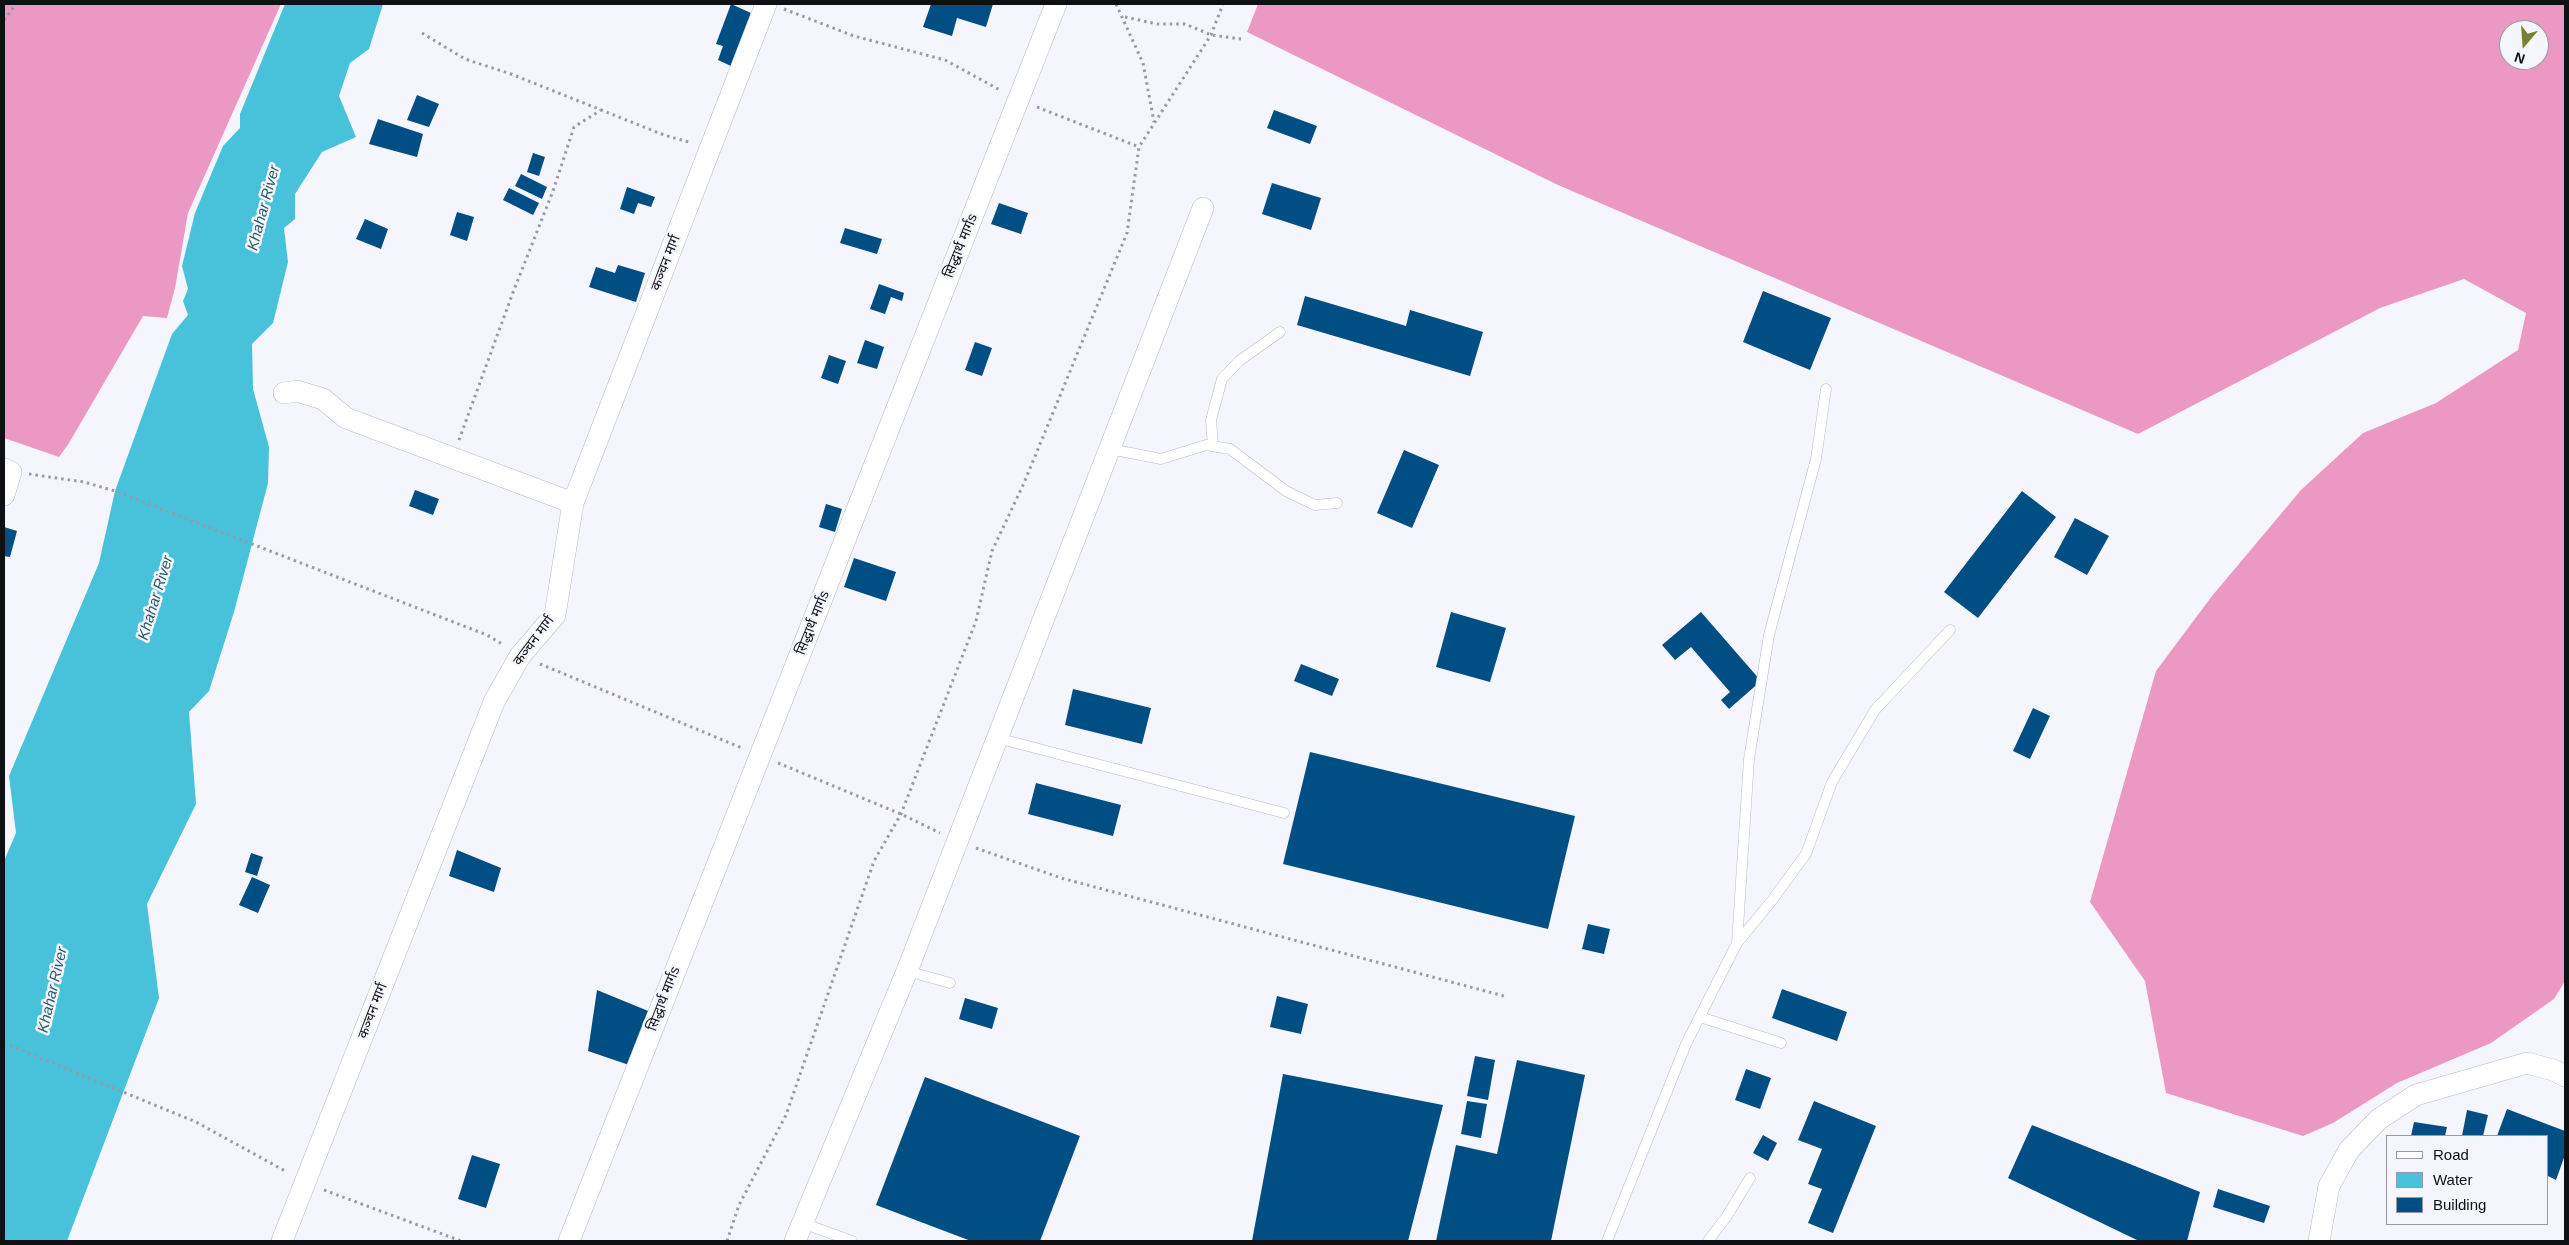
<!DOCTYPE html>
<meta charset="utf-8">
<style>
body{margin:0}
#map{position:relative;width:2569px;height:1245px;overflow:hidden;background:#f4f5fd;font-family:Arial,sans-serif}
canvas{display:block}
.frame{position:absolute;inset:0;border:5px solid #0f1014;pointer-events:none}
.legend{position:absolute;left:2386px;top:1135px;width:162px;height:90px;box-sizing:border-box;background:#f4f5fd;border:1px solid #9899a0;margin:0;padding:6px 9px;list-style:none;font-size:15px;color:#0f1014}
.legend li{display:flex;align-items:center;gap:10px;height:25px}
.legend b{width:25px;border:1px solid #9899a0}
.north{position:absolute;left:2499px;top:20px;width:50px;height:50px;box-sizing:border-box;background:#f4f5fd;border:1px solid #9899a0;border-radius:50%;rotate:198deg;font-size:14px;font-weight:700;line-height:20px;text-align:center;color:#0f1014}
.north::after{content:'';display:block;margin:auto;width:18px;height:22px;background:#78812d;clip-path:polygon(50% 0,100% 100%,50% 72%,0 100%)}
</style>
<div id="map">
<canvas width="2569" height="1245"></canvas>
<div class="frame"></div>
<ul class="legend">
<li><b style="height:6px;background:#fff"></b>Road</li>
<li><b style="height:14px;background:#48c1da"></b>Water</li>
<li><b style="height:14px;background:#004e84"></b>Building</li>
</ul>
<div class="north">N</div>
</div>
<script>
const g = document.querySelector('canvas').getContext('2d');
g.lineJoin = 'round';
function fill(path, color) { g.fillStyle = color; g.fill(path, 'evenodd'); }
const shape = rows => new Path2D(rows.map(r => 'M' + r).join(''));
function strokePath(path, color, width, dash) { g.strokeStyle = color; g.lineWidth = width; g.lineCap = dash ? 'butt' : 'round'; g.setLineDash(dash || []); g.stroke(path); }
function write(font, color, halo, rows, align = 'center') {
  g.font = font + ' Arial,"Noto Sans Devanagari",sans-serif'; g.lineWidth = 5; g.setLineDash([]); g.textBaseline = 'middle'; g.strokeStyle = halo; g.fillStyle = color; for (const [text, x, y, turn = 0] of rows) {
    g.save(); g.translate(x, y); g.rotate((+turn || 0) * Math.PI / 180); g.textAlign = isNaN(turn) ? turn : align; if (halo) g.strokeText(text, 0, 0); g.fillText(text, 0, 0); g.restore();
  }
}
fill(shape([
 [4,4,281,4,188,213,175,288,167,318,143,316,69,443,59,457,4,438],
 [1258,4,2565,4,2565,981,2554,999,2491,1043,2397,1083,2333,1123,2303,1136,2166,1093,2145,981,2090,902,2156,671,2212,596,2301,490,2363,433,2436,403,2518,350,2526,313,2464,279,2380,308,2138,434,1558,185,1247,32],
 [2509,30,2539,30,2539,60,2509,60]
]), '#eb99c4');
fill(shape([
 [285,4,383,4,369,49,350,63,339,96,356,137,322,152,295,194,295,219,284,228,288,262,273,323,252,344,253,389,269,447,268,483,234,612,209,691,189,712,196,804,147,904,159,998,67,1241,4,1241,4,861,16,833,9,776,99,563,115,491,172,334,188,315,183,301,188,289,182,266,195,213,223,146,240,128,240,114]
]), '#48c1da');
fill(shape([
 [731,4,751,13,731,66,718,60,723,46,716,44],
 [931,4,993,4,986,27,957,18,952,36,923,27],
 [417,95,439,104,429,127,407,120],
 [1274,110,1317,126,1310,144,1267,128],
 [378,119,423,134,417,157,369,144],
 [533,153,545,157,539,176,527,172],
 [521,174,547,187,542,199,515,186],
 [1272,183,1321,198,1311,230,1262,214],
 [627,187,655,197,651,207,638,203,634,214,620,209],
 [509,188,539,203,533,215,503,200],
 [999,203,1028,213,1021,234,991,224],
 [457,212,474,217,467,241,450,235],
 [365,219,388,229,381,249,356,239],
 [845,228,882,239,877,254,840,243],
 [618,265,645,273,636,302,589,287,596,267,615,273],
 [879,284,904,293,902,301,891,297,885,314,870,309],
 [1763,291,1831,318,1810,370,1743,342],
 [1305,296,1406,326,1410,310,1483,332,1470,376,1297,325],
 [865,340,884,347,877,369,857,363],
 [975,342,992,348,982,376,965,370],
 [829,355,846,361,838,384,821,378],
 [1404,450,1439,465,1412,528,1377,513],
 [415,490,439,499,433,515,409,506],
 [2022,491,2056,517,1978,618,1944,592],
 [826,504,842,509,835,532,819,527],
 [2075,518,2109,536,2087,575,2054,557],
 [4,527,17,531,10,557,4,556],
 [854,558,896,572,886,601,844,587],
 [1451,612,1506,628,1490,682,1436,667],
 [1701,612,1761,681,1729,709,1721,700,1730,692,1691,647,1675,660,1662,645],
 [1301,664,1339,679,1332,696,1294,681],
 [1073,689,1151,708,1142,744,1065,725],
 [2033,708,2050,716,2030,759,2013,751],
 [1310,752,1575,816,1548,929,1283,864],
 [1036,783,1121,805,1113,836,1028,814],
 [457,850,501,868,494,892,449,876],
 [251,853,263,857,257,876,245,872],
 [252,877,270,885,258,913,239,905],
 [1588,924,1610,929,1604,954,1582,949],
 [1782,989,1847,1012,1837,1041,1772,1018],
 [597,990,658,1015,632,1066,588,1051],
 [1277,996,1308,1004,1301,1034,1270,1027],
 [965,998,998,1008,992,1029,959,1019],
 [1475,1056,1495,1060,1488,1100,1467,1096],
 [1517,1060,1585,1075,1551,1241,1436,1241,1456,1145,1497,1154],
 [1746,1069,1771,1078,1760,1109,1735,1100],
 [1283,1074,1443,1105,1408,1241,1252,1241],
 [925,1077,1080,1136,1040,1241,971,1241,876,1205],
 [1467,1101,1487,1104,1481,1138,1461,1134],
 [1814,1101,1876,1126,1833,1233,1808,1223,1822,1189,1808,1184,1822,1149,1798,1140],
 [2507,1109,2565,1131,2565,1155,2556,1180,2548,1176,2548,1136,2497,1136],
 [2467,1110,2488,1115,2483,1136,2462,1136],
 [2414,1122,2447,1127,2445,1136,2411,1136],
 [2032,1125,2200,1192,2187,1241,2139,1241,2008,1178],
 [1763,1135,1777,1143,1768,1161,1753,1153],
 [472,1155,500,1164,486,1208,458,1199],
 [2218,1189,2270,1206,2264,1223,2213,1207]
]), '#004e84');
const lane = shape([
 [1213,446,1211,420,1222,379,1239,361,1280,332],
 [1110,449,1161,459,1206,445,1230,449,1286,491,1315,505,1337,503],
 [997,738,1284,813],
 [1737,943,1749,759,1769,635,1816,459,1826,389],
 [907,971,950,983],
 [1700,1017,1781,1043],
 [802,1223,852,1241],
 [1607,1241,1686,1044,1737,943,1770,903,1806,854,1832,782,1875,710,1950,630],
 [1708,1241,1727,1216,1750,1178]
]);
const street = shape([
 [284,393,297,391,323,399,346,418,573,503],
 [4,469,11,472,4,495],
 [282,1241,494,702,520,656,555,615,573,503,766,4],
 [569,1241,1056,4],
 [795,1241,907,971,1203,208],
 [2319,1241,2329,1186,2349,1150,2379,1119,2416,1095,2527,1063,2553,1070,2565,1076]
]);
strokePath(lane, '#b9bbc8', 11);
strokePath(street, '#b9bbc8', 22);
strokePath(shape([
 [1116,4,1143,63,1154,122],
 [784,9,854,36,945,60,1000,90],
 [1125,17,1157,24,1185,24,1211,35,1241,39],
 [4,20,16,4],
 [422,33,465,59,511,74,664,135,692,143],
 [1037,107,1139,147],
 [459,440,512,295,553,191,574,127,601,110],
 [29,474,84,482,115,491,487,635,504,645],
 [540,664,742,748],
 [778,763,901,814,940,833],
 [976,848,1061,878,1504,996],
 [4,1043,196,1122,287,1172],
 [324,1190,461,1241],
 [727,1241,739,1205,786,1115,874,861,901,814,976,621,992,551,1024,483,1127,233,1139,147,1211,35,1223,4]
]), '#9a9ba2', 3, [2.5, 4]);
strokePath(lane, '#fff', 10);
strokePath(street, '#fff', 21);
write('14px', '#0f1014', '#f4f5fd', [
 ["सिद्धार्थ मार्गs",961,246,-68],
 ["कञ्चन मार्ग",666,263,-69],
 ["सिद्धार्थ मार्गs",813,623,-68],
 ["कञ्चन मार्ग",534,641,-53],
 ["सिद्धार्थ मार्गs",664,999,-69],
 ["कञ्चन मार्ग",373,1011,-69]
]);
write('italic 15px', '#295b67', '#f4f5fd', [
 ["Khahar River",264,208,-75],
 ["Khahar River",156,598,-73],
 ["Khahar River",53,990,-77]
]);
</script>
